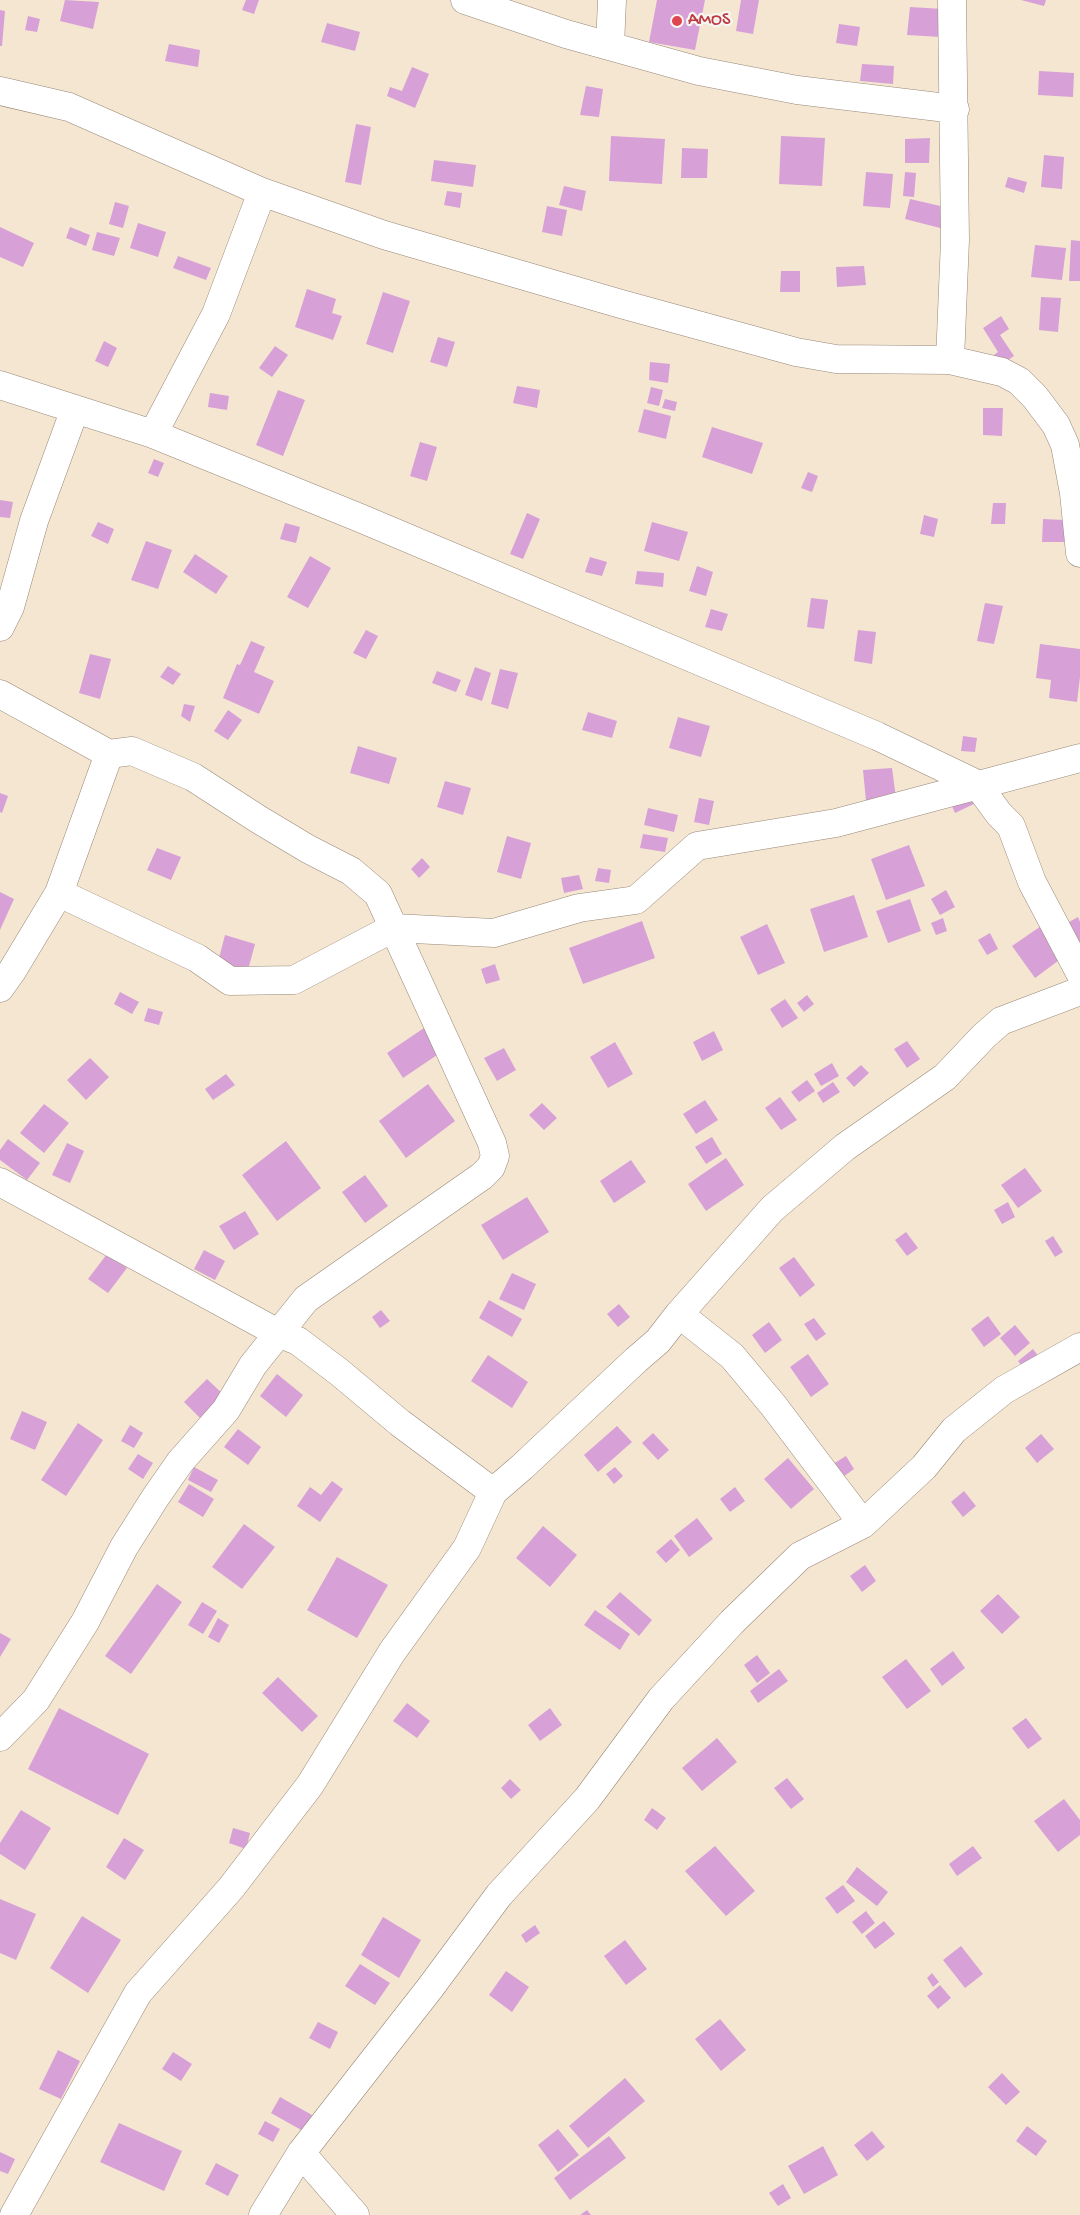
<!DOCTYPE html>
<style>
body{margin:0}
canvas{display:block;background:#f4e6d1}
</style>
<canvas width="1080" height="2215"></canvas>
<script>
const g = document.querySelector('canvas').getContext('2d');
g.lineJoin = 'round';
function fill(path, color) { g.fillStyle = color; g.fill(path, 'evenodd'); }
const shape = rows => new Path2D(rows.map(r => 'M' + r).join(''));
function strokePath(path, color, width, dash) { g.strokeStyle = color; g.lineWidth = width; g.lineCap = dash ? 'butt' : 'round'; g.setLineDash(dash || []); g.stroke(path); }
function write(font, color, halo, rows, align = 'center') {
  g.font = font + ' "Gochi Hand",sans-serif'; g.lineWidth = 4.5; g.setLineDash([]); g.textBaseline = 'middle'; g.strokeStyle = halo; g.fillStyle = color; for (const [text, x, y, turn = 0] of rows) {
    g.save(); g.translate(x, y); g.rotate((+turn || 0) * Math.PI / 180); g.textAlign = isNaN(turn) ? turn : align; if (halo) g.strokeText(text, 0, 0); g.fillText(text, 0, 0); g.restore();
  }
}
fill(shape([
 [65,0,99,2,93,29,60,21],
 [246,0,259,0,254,14,242,10],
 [657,0,705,0,695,50,649,42],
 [741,0,759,0,753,34,736,31],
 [1021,0,1046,0,1044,6],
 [910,7,943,9,941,37,907,35],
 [0,10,5,11,2,46,0,46],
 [28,16,40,19,37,32,25,30],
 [327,23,360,32,355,51,321,42],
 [839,24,860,27,857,46,836,43],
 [169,44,200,50,198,67,165,61],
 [862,64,894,66,893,84,860,81],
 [412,67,429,74,415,108,387,96,390,87,402,91],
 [1039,71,1074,73,1073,97,1038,95],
 [586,86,603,89,599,117,580,115],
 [356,124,371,127,361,185,345,182],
 [611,136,665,139,662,184,609,181],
 [781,136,825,138,822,186,779,184],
 [930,138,929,163,905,163,905,139],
 [682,148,708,149,707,178,681,178],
 [1044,155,1064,157,1062,189,1041,187],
 [434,160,476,165,473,187,431,181],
 [866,172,893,174,890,208,863,206],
 [905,172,916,173,914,197,903,196],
 [1008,177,1027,182,1024,193,1005,187],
 [564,186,586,191,582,211,559,205],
 [447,191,462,193,460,208,444,205],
 [910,199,949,208,944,229,905,219],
 [115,202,129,206,123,228,109,224],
 [547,206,567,210,562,236,542,232],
 [138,223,166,232,158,257,130,248],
 [0,227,34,243,23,267,0,257],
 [70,227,90,235,86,246,66,238],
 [97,232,120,238,114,256,92,250],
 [1071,240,1080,241,1080,281,1069,281],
 [1035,245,1066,248,1062,280,1031,277],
 [178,256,211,268,206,280,173,268],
 [864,266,866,285,837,287,836,267],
 [781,271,800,271,800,292,780,292],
 [307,289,336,299,332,313,342,316,333,340,295,327],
 [383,292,410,301,393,353,366,344],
 [1041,297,1061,298,1058,332,1039,330],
 [1001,316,1009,329,1000,335,1014,356,997,367,991,357,998,352,983,328],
 [438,337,455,342,447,367,430,362],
 [104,341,117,348,108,367,95,361],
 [275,346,288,355,272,377,259,368],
 [650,362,670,364,668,383,649,380],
 [517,386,540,390,537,408,513,403],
 [651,387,663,390,659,406,647,403],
 [278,390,305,400,283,456,256,445],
 [210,393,229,396,227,410,208,407],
 [665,399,677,402,675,411,662,408],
 [983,408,1003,408,1002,436,983,435],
 [644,409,671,416,666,439,638,432],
 [712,427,763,443,752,474,702,457],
 [420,442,437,447,427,481,410,476],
 [154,459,164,463,158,477,148,473],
 [808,472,818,476,812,492,801,488],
 [0,500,13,502,10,518,0,517],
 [993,503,1006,503,1005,524,991,524],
 [527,513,540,519,523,559,510,554],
 [924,515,938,519,934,537,920,534],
 [1043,519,1065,520,1065,542,1042,542],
 [98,522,114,529,108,544,91,536],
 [652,522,688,532,679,561,644,551],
 [285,523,300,527,296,543,280,539],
 [146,541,172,550,158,589,131,580],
 [195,554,228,576,216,594,183,572],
 [310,556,331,568,308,608,287,597],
 [590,557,607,562,602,576,585,572],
 [697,566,713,572,706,596,689,591],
 [637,571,664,573,663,587,635,584],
 [811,598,828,600,824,629,807,627],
 [985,603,1003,606,994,644,977,641],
 [711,609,728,614,722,631,705,627],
 [366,630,378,636,366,659,353,653],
 [858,630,876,632,872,664,854,661],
 [251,641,265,647,254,672,274,681,259,714,223,698,237,664,240,665],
 [1040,644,1080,649,1080,677,1077,702,1049,698,1051,680,1036,678],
 [90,654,111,659,100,699,79,693],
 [168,666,181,674,173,685,160,677],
 [475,667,491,673,482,701,465,695],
 [500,669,518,673,508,709,491,704],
 [437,671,461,680,456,692,432,683],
 [184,704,195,706,190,722,181,716],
 [228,710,242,720,228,740,214,731],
 [588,712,617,721,612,738,582,730],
 [678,717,710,726,701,757,669,748],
 [963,736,977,738,975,752,961,751],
 [358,746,397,758,389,784,350,773],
 [892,768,896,798,866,801,863,770],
 [445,781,471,788,463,815,437,807],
 [971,792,976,803,955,813,950,802],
 [0,793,8,796,2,813,0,812],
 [699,798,714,801,709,825,694,822],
 [648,808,678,815,674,832,644,825],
 [643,834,668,838,665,852,640,848],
 [507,836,531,843,521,879,497,872],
 [909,845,925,886,886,900,871,859],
 [157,848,181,857,171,880,147,870],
 [422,858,430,867,419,878,411,869],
 [598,868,611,870,609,883,595,881],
 [579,875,583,889,564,893,561,878],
 [946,890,955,907,940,915,931,899],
 [0,892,14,899,0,930],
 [854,895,868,937,824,952,810,909],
 [910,899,921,931,888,943,876,911],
 [1078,917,1080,922,1080,955,1062,926],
 [943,918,947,931,936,935,931,923],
 [642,921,655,958,583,984,569,948],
 [767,924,785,963,758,975,740,937],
 [1044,924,1066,955,1035,978,1012,946],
 [990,933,998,949,987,955,978,940],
 [225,935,255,944,248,970,218,962],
 [495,964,500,980,486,984,481,969],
 [120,992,139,1002,132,1014,114,1004],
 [807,995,814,1004,804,1012,797,1003],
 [785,999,798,1018,782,1028,770,1009],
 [148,1008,163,1012,159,1025,144,1021],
 [424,1028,440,1053,403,1078,387,1053],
 [714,1031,723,1050,702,1061,693,1042],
 [907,1041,920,1059,907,1068,894,1049],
 [615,1042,633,1074,608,1088,590,1057],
 [504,1048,516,1070,497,1081,484,1058],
 [90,1058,109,1077,86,1100,67,1080],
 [832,1063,839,1076,821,1086,814,1074],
 [861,1065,869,1073,854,1087,846,1078],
 [226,1074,235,1085,213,1100,205,1089],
 [807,1080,815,1091,799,1102,791,1092],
 [833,1082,840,1092,823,1103,817,1093],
 [428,1084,455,1121,406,1158,379,1121],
 [780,1097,797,1120,781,1130,765,1108],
 [705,1100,718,1120,696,1134,683,1114],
 [542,1103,557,1118,544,1130,529,1115],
 [44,1104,69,1123,44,1153,20,1133],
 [712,1137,722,1154,706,1164,695,1147],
 [8,1139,40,1163,27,1180,0,1160,0,1150],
 [286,1141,321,1188,277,1221,242,1175],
 [67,1143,84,1151,70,1183,52,1175],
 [726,1158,744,1185,706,1211,688,1184],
 [631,1160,646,1182,614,1203,600,1181],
 [1025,1168,1042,1191,1018,1208,1001,1185],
 [365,1175,388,1206,365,1223,342,1192],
 [527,1197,549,1232,503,1260,481,1225],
 [1008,1202,1015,1217,1002,1224,994,1210],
 [245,1211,259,1234,234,1250,219,1226],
 [906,1232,918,1248,907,1256,895,1240],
 [1053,1236,1063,1252,1055,1257,1045,1241],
 [204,1250,225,1261,215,1280,194,1269],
 [107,1254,127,1268,108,1293,88,1279],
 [794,1257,815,1285,800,1297,779,1268],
 [512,1273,536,1284,524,1310,499,1299],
 [489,1300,522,1319,512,1337,479,1318],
 [619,1304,630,1317,618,1327,607,1314],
 [381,1310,390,1321,380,1328,372,1317],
 [988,1316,1001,1334,984,1347,971,1329],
 [814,1318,826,1334,816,1341,804,1324],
 [769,1322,782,1340,765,1353,752,1335],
 [1015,1325,1030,1343,1015,1356,1000,1338],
 [1033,1349,1039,1357,1024,1369,1018,1361],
 [808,1354,829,1384,811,1397,790,1367],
 [488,1355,528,1382,512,1408,471,1381],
 [277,1374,303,1395,286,1417,260,1396],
 [207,1379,225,1396,202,1420,184,1402],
 [22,1411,47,1422,35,1450,10,1439],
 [78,1423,103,1440,66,1496,41,1480],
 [130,1425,143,1433,134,1448,121,1441],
 [617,1426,632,1442,598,1472,584,1455],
 [238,1429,261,1447,248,1465,224,1447],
 [653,1433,669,1450,658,1460,642,1443],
 [1041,1434,1054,1449,1037,1463,1025,1448],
 [138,1454,153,1463,143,1479,128,1469],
 [846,1456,854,1469,843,1477,833,1464],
 [788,1458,814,1489,791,1509,764,1479],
 [194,1467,218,1480,211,1492,188,1480],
 [615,1467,623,1476,614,1484,606,1474],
 [332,1481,343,1489,320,1522,297,1506,310,1487,321,1495],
 [189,1484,214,1499,203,1517,178,1502],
 [735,1487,745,1501,730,1512,720,1499],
 [964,1491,976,1506,963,1517,951,1502],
 [697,1518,713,1539,689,1557,674,1536],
 [244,1524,275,1547,242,1589,212,1567],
 [543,1526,577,1555,550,1587,516,1558],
 [671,1539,680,1550,666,1563,656,1552],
 [337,1557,388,1585,357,1638,307,1610],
 [865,1565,876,1581,862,1592,850,1576],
 [157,1584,182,1602,131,1674,105,1656],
 [620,1592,652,1620,639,1636,606,1607],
 [998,1594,1020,1617,1002,1634,980,1611],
 [202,1602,217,1611,203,1634,188,1625],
 [595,1610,630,1634,620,1650,584,1625],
 [218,1618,229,1625,219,1643,208,1637],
 [0,1633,11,1639,0,1657],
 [953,1651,965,1668,942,1686,930,1669],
 [757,1655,770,1673,757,1683,744,1665],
 [906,1659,931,1691,907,1709,882,1677],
 [779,1669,788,1681,758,1703,750,1691],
 [278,1677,318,1716,302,1732,262,1693],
 [407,1703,430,1721,417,1738,393,1721],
 [59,1708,149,1754,118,1815,28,1769],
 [550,1708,562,1725,540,1741,528,1725],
 [1026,1718,1042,1739,1028,1749,1012,1728],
 [717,1738,737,1762,702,1791,682,1768],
 [787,1778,804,1799,791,1809,774,1788],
 [510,1779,521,1790,511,1799,501,1788],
 [1064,1799,1080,1820,1080,1835,1058,1852,1034,1821],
 [652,1808,666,1818,657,1830,644,1820],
 [21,1810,51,1828,25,1870,0,1854,0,1843],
 [233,1828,250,1833,246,1849,229,1843],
 [124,1838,144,1850,125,1880,106,1867],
 [715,1846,755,1891,726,1916,685,1871],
 [973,1846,982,1858,957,1876,949,1864],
 [857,1867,888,1892,877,1906,846,1882],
 [843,1885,855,1901,837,1914,825,1898],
 [0,1899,36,1914,16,1960,0,1953],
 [866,1911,875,1923,862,1934,852,1922],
 [82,1916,121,1940,88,1993,50,1968],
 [383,1917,421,1940,399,1978,361,1955],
 [884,1921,895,1934,875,1949,865,1936],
 [535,1925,540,1933,526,1943,521,1935],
 [625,1940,647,1969,626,1985,604,1956],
 [961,1946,983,1974,965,1988,943,1960],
 [360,1964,390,1983,375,2005,345,1986],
 [506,1971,529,1987,512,2012,489,1995],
 [932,1973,939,1982,933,1987,927,1978],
 [940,1985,951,1998,938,2009,927,1996],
 [720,2019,746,2050,721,2071,695,2039],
 [318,2022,338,2032,330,2049,309,2038],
 [58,2050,80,2061,61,2099,39,2089],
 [173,2052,192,2064,181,2081,162,2069],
 [1002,2073,1020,2092,1006,2105,988,2087],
 [625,2078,645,2101,588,2148,569,2126],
 [280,2097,312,2115,303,2131,271,2113],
 [265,2121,280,2129,273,2142,258,2134],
 [119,2123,182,2151,164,2191,100,2162],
 [1027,2126,1047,2141,1036,2156,1016,2141],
 [558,2129,579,2155,558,2172,538,2145],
 [872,2131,885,2147,867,2161,854,2145],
 [609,2136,626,2158,570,2200,554,2178],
 [823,2146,838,2175,804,2194,788,2166],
 [0,2152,15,2159,8,2174,0,2171],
 [216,2163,239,2175,228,2196,205,2184],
 [783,2184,791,2198,778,2206,769,2193],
 [587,2210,591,2215,580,2215]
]), '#d7a1d7');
const street = shape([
 [465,0,566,34,699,71,797,90,955,109],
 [610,46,612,0],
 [0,91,69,107,262,192,384,235,621,304,796,352,836,359,950,360,1002,372,1019,381,1035,397,1056,425,1065,445,1074,493,1080,553],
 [950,360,955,240,952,0],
 [0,385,153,434,360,518,877,736,977,784,999,814,1011,826,1032,882,1080,973],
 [153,434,216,314,262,192],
 [0,627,10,607,34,521,75,409],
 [0,694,109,754,132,751,193,777,258,819,308,849,351,871,378,894,492,1143,495,1156,491,1167,482,1176,306,1299,253,1365,226,1410,180,1462,155,1498,124,1547,85,1622,36,1700,0,1737],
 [59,893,197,958,230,981,294,980,393,928,494,933,579,908,636,900,697,846,836,823,1080,758],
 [0,988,12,971,59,893,109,754],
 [0,1182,278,1333,298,1341,339,1372,400,1423,493,1492],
 [679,1314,732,1356,773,1405,863,1524],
 [301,2153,355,2215],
 [14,2215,138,1993,231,1888,310,1785,392,1652,467,1548,493,1492,522,1467,636,1360,658,1341,679,1314,772,1209,845,1147,945,1077,984,1036,1001,1021,1080,991],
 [263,2215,301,2153,430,1988,499,1895,587,1799,661,1699,732,1622,800,1556,863,1524,924,1467,954,1430,1004,1390,1080,1347]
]);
strokePath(street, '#988878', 29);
strokePath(street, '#fff', 28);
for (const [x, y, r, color] of [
 [677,21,6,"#e0444e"]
]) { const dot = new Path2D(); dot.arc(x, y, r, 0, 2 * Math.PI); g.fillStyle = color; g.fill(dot); strokePath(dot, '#f6f6f2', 2); }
write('18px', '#be3a42', '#f6f6f2', [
 ["AMOS",688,21]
], 'left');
</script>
